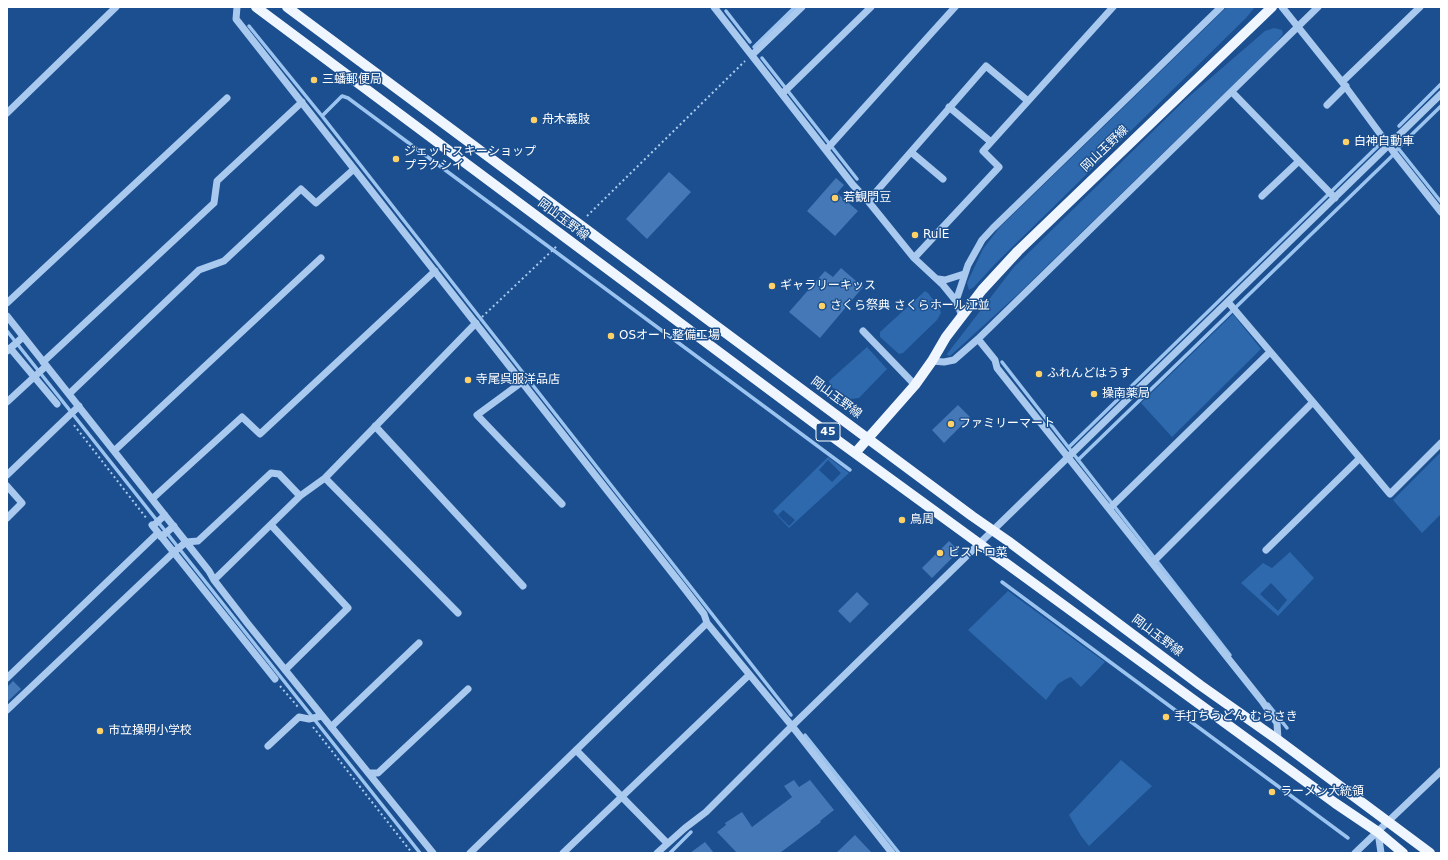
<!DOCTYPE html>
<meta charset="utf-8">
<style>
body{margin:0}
#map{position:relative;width:1448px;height:860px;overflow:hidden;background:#1b4f8f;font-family:"DejaVu Sans",sans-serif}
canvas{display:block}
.frame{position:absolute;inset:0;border:8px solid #fff;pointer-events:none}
</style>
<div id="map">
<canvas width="1448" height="860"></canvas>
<div class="frame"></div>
</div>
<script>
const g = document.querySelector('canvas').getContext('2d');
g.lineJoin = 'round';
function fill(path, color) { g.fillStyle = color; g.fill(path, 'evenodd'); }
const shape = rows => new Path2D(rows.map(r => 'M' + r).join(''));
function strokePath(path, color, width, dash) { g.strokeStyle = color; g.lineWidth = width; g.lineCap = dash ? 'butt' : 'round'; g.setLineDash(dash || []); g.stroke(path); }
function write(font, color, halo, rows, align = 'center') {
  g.font = font + ' "DejaVu Sans","Noto Sans JP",sans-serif'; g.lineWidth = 3; g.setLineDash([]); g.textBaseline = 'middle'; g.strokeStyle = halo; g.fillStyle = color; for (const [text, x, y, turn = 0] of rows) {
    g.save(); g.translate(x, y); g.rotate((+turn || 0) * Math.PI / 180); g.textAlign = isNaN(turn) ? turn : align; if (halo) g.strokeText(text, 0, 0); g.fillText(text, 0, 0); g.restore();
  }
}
fill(shape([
 [1227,7,1255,7,1246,18,995,264,974,287,969,290,967,283,983,249,999,228],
 [1274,28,1282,30,1283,34,1274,45,1016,296,950,356,947,355,947,354,1014,267,1185,100,1265,31],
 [925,291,928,293,939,307,941,313,937,320,903,353,899,354,880,337,880,332],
 [1233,314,1261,349,1172,437,1141,403],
 [867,347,887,369,859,398,850,399,830,386,829,381],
 [1441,452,1441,514,1422,533,1393,500],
 [828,457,849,473,789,528,773,511],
 [828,460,841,473,832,482,819,470],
 [783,510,795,520,789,526,778,515],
 [1290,552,1314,578,1278,616,1241,583,1263,563,1272,568],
 [1271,583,1287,600,1278,611,1260,594],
 [1008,591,1105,662,1081,687,1071,677,1066,679,1058,684,1046,700,968,630],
 [1121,760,1152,786,1089,846,1081,836,1069,815]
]), '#2e69ad');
strokePath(shape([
 [726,11,750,42],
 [249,26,322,116,791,715],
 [754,47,795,7],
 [762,58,857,179],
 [322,116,342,96,348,98,850,470],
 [1399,126,1441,84],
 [1398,148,1441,202],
 [7,331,420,853],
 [1002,362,1230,655],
 [1069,447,1380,144],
 [1078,460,1391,157,1398,148,1441,106],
 [1002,582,1348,838],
 [1268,704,1287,728],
 [805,735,899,853],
 [670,853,691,832]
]), '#9cc4f0', 3.5);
fill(shape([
 [669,172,691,192,647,239,626,219],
 [836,178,844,185,837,193,858,211,835,236,807,211],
 [841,268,863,287,820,338,789,312,825,271,833,277],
 [958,405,970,417,944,443,932,430],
 [949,541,959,551,932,578,922,568],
 [857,592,869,604,850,623,838,611],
 [13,681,21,689,7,702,7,687],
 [794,780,799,787,810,780,834,810,820,821,821,822,780,853,737,853,717,832,726,825,725,823,742,812,752,827,792,797,784,786],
 [855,835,872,853,836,853],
 [705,842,714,853,690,853]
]), '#4478b7');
strokePath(shape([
 [587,216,745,61],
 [482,317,558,245],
 [74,425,147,519],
 [280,686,298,707],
 [313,727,412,853]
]), '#a9c9ee', 2, [2, 3]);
strokePath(shape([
 [237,7,236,19,684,588,704,614,707,623,792,726,892,853],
 [714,7,853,185,868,201,914,258,943,285,956,301,962,316],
 [1282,7,1342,82,1395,154,1441,212],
 [752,55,802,7],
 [1342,82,1420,7],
 [1232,92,1335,198],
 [782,94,871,7],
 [1327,105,1346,86],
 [949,107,991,142],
 [7,113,116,7],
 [826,150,955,7],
 [911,152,943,179],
 [1262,196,1299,161],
 [868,201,986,66,1028,101],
 [914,258,999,167,983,151,1113,7],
 [938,279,945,280,964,274],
 [956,301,968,265,982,240,993,228,1221,7],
 [7,303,227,98],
 [7,316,209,571,214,580,248,624,433,853],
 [863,331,915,385],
 [978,339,995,360,997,368,1262,701,1277,723,1278,740],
 [10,348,57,404],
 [7,351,23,337],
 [932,361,944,362,954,360,978,339,1318,7],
 [43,362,214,203,217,181,302,102],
 [522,382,477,415,562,504],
 [69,394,199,270,224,261,301,189,316,203,354,169],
 [7,402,46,366],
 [1313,402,1390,494,1441,443],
 [375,426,523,586],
 [114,451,321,258],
 [7,475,79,406],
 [325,478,458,613],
 [7,486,22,503,7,518],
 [152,499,242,417,260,434,435,271],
 [1110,508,1270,352],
 [152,525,275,679],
 [271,525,348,608,285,670],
 [153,526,165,515],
 [161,537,174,526],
 [1266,550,1360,458],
 [1153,562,1313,402,1228,302],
 [214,580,300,496,325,478,476,323],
 [7,678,158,533],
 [7,710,174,552,186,542,198,541,271,473,279,474,300,496],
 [331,727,419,643],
 [268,746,299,717,309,719,322,716],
 [576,750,667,843],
 [369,773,378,773,468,689],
 [1378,832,1381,853],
 [470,853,707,623],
 [563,853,749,675],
 [657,853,685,828,706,812,792,726,1441,94],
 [1355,853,1441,771]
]), '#a9c9ee', 7);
strokePath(shape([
 [256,7,837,440,1335,803,1378,832,1403,853],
 [287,7,972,516,1008,541,1200,685,1278,740,1430,853],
 [856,452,915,385,932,361,946,337,982,290,1018,251,1272,7]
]), '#f0f6ff', 10);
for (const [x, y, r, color] of [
 [314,80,4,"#ffd166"],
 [534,120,4,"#ffd166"],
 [1346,142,4,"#ffd166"],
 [396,159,4,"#ffd166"],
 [835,198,4,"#ffd166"],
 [915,235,4,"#ffd166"],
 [772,286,4,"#ffd166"],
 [822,306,4,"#ffd166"],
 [611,336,4,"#ffd166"],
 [1039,374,4,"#ffd166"],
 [468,380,4,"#ffd166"],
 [1094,394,4,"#ffd166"],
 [951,424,4,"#ffd166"],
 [902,520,4,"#ffd166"],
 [940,553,4,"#ffd166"],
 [1166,717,4,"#ffd166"],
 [100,731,4,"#ffd166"],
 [1272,792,4,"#ffd166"]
]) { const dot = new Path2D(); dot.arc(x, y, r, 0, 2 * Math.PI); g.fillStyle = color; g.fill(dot); strokePath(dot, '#1b4f8f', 1.5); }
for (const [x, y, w] of [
 [828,432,24]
]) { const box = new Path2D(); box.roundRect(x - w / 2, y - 9, w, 18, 3); g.fillStyle = '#1b4f8f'; g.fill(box); strokePath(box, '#fff', 1); }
write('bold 11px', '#fff', null, [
 ["45",828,432]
]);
write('12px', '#fff', '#1b4f8f', [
 ["三蟠郵便局",322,80],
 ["舟木義肢",542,120],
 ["白神自動車",1354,142],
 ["ジェットスキーショップ",404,152],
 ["プラクシイ",404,166],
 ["若観門豆",843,198],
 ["RulE",923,235],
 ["ギャラリーキッス",780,286],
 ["さくら祭典 さくらホール江並",830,306],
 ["OSオート整備工場",619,336],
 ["ふれんどはうす",1047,374],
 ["寺尾呉服洋品店",476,380],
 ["操南薬局",1102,394],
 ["ファミリーマート",959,424],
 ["鳥周",910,520],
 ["ビストロ菜",948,553],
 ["手打ちうどん むらさき",1174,717],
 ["市立操明小学校",108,731],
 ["ラーメン大統領",1280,792]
], 'left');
write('12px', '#fff', '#1b4f8f', [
 ["岡山玉野線",1105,149,-44],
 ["岡山玉野線",563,220,37],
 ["岡山玉野線",836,398,37],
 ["岡山玉野線",1157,636,37]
]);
</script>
